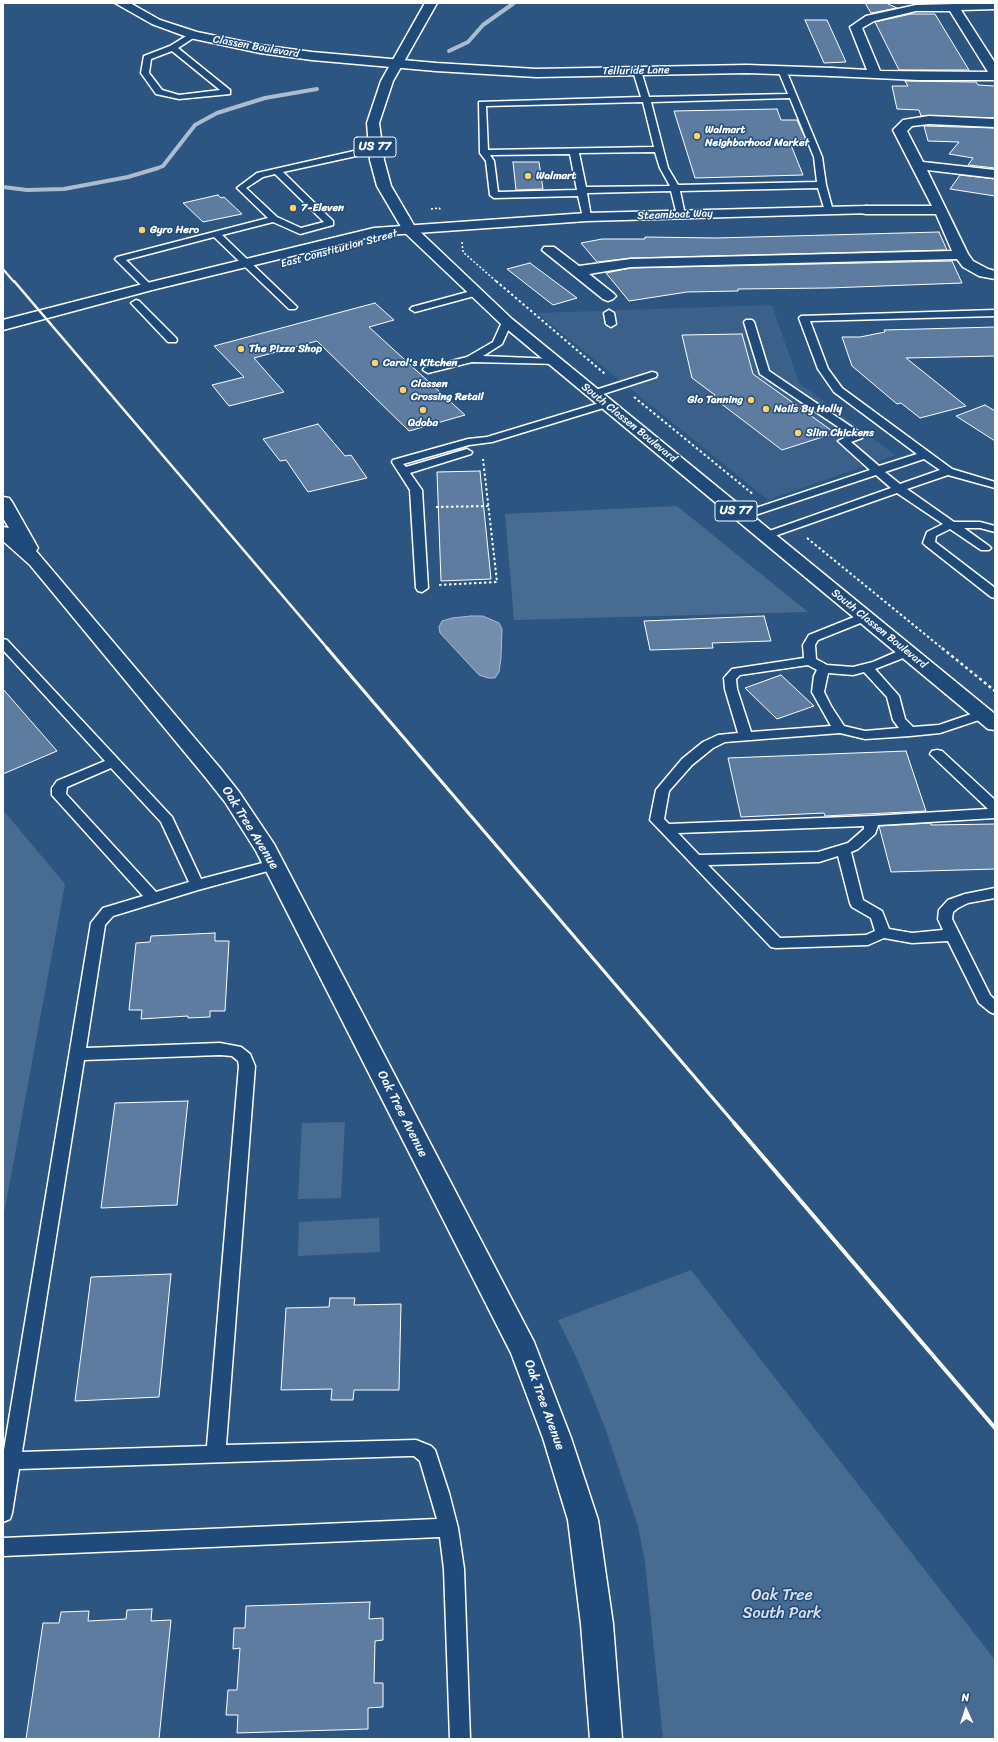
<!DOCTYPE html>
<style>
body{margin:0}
#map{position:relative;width:998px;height:1742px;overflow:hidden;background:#2c5582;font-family:Sriracha,sans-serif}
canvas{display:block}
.frame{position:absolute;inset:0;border:4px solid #fff;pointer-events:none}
.north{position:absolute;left:946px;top:1690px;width:40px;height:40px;-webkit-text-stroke:3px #1f4a7a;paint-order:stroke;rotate:357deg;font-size:11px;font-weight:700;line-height:16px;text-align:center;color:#fff}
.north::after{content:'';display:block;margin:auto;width:14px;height:18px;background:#fff;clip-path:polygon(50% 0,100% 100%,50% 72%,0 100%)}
</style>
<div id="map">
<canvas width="998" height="1742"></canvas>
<div class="frame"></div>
<div class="north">N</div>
</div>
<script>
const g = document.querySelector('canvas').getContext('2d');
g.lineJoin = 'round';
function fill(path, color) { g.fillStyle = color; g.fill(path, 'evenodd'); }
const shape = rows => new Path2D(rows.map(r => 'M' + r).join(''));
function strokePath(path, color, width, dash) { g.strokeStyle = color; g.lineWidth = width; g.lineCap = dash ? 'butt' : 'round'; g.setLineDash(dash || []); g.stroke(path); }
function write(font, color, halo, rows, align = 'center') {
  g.font = font + ' Sriracha,sans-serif'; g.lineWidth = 3; g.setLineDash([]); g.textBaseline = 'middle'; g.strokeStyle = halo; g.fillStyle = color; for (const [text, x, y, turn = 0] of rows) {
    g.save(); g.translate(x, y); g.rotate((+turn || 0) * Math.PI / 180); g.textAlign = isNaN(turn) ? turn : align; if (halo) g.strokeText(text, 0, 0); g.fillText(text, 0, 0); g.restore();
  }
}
fill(shape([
 [772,305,799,383,895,455,768,500,537,313]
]), '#3b618b');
fill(shape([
 [677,506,808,612,514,620,505,514],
 [3,810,65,884,3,1219],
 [345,1122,341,1198,298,1199,302,1123],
 [379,1218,380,1252,298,1256,299,1222],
 [691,1270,995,1660,995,1739,663,1739,645,1562,638,1526,604,1425,578,1361,558,1320]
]), '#486b92');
const water = shape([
 [471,616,483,616,499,623,502,629,501,658,499,672,495,678,488,678,479,675,440,633,439,627,442,621,452,618,471,616]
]);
fill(water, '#748fad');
strokePath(water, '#acbcce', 1);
strokePath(shape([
 [449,51,468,42,483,25,514,3],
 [3,187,27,190,64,189,128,177,158,168,163,166,195,125,217,113,265,98,317,89]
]), '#acbcce', 4);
const building = shape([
 [865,3,886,3,897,8,871,13,865,3],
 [911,14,935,14,969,70,899,70,875,22,911,14],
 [805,20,827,20,846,62,824,63,805,20],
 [905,81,976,82,978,85,995,86,995,118,921,116,919,110,897,109,892,86,908,86,905,81],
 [777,109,781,120,797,120,806,140,789,140,803,175,695,178,674,111,777,109],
 [924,126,995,128,995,168,968,165,973,158,949,154,959,142,928,141,924,126],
 [513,162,539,162,543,189,516,190,513,162],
 [960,175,995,179,995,196,950,189,960,175],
 [218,195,221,198,224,197,242,214,203,222,183,203,218,195],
 [939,232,947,250,631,258,597,262,581,243,602,239,645,239,645,237,716,238,939,232],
 [952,261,962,283,829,288,738,289,738,291,687,292,629,301,606,273,631,268,952,261],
 [530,263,577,298,553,305,507,269,530,263],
 [375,303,394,320,369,327,465,415,409,431,317,341,254,358,284,392,229,406,212,385,244,377,214,346,375,303],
 [995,327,995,356,906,358,966,406,920,418,901,403,897,404,852,366,842,337,860,337,885,332,884,330,995,327],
 [742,334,753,374,835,433,782,450,711,396,715,395,692,378,682,335,742,334],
 [985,405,995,411,995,441,956,416,985,405],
 [318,424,345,456,351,455,367,478,308,492,286,460,280,461,263,439,318,424],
 [480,471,491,579,441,581,437,472,480,471],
 [764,616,771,641,712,643,713,648,650,650,644,621,764,616],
 [781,675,814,706,777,719,745,688,781,675],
 [3,689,57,751,3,774,3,689],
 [906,751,926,811,825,816,824,813,741,817,728,758,906,751],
 [931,823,931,825,995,824,995,869,891,872,879,826,931,823],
 [215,933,215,941,229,941,225,1011,210,1011,210,1017,188,1018,188,1016,141,1019,142,1010,129,1010,136,943,150,942,151,936,215,933],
 [188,1101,177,1205,101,1208,115,1103,188,1101],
 [171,1274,159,1397,75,1401,91,1277,171,1274],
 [330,1298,355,1298,354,1305,401,1304,399,1390,354,1390,353,1400,331,1400,332,1389,281,1390,286,1308,329,1307,330,1298],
 [370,1602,369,1619,383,1618,383,1640,375,1641,374,1683,383,1683,383,1707,368,1708,368,1729,237,1733,238,1715,226,1715,228,1690,237,1690,240,1648,233,1649,234,1628,245,1628,246,1606,370,1602],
 [152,1609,151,1621,171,1620,159,1739,26,1739,43,1623,59,1623,61,1612,89,1611,88,1621,126,1619,127,1610,152,1609]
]);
fill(building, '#5e7c9f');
strokePath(building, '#fff', 1);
const lane = shape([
 [191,33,198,35,178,48,230,90,230,94,179,99,156,94,141,73,144,56,170,46,191,33],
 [172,51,220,90,179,95,162,90,149,73,151,59,172,51],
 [779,68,786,70,822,157,826,185,833,211,832,213,826,213,825,211,818,188,680,191,685,215,681,218,677,215,671,191,587,193,591,217,587,220,583,217,578,196,494,198,490,195,486,161,480,153,479,102,641,97,633,71,637,69,641,71,649,97,788,94,778,70,779,68],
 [790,98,814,157,817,182,678,185,668,168,651,102,790,98],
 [643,102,654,147,488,150,486,106,643,102],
 [655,152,660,168,670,186,586,187,579,153,655,152],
 [570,154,577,190,498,192,494,161,490,155,570,154],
 [376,146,380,149,379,151,283,172,333,221,333,225,300,234,273,222,222,235,295,305,297,307,295,309,289,309,214,237,126,260,153,287,148,290,145,289,115,259,117,257,268,218,237,188,257,173,376,146],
 [275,174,324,222,301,228,277,217,246,188,263,177,275,174],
 [475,290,480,293,478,295,415,312,410,309,412,307,475,290],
 [136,300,139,301,176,338,177,340,176,342,168,342,133,305,131,303,136,300],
 [609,310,614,313,616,324,611,327,606,324,604,313,609,310],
 [995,310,995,316,810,321,828,369,842,388,952,469,995,482,995,488,948,475,907,489,954,522,980,522,995,526,995,532,980,528,964,528,989,546,991,548,989,550,981,550,950,529,936,536,935,542,995,588,995,598,991,597,925,545,923,543,927,532,943,524,897,493,769,538,761,538,759,536,761,534,891,488,876,475,746,518,738,518,736,516,738,514,870,470,838,441,850,435,760,374,744,322,746,320,752,320,754,322,769,371,862,434,863,436,862,438,851,442,879,466,917,454,834,392,818,369,799,318,801,316,995,310],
 [924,459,940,470,900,484,885,472,924,459],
 [507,319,512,322,502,344,483,356,555,359,559,360,560,362,559,364,472,362,428,373,423,370,424,368,467,357,493,342,502,322,507,319],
 [652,372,656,373,657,375,656,377,597,396,589,396,588,394,589,392,652,372],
 [606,401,611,404,610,406,492,442,469,445,403,464,406,467,467,449,472,452,471,454,410,473,422,490,428,588,422,592,418,591,416,588,410,490,392,462,393,460,468,439,487,437,606,401],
 [864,613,870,617,868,620,818,640,815,645,816,659,827,665,853,667,873,662,903,649,911,649,913,652,911,655,875,669,899,696,905,719,913,727,939,725,983,710,988,711,989,714,988,717,940,733,910,736,865,739,840,733,725,742,713,748,692,765,669,791,664,819,669,824,872,816,988,809,930,754,932,751,937,750,942,751,995,800,995,818,878,825,875,834,858,849,851,852,863,900,882,911,889,929,912,933,943,930,938,919,939,910,948,900,965,894,995,888,995,898,968,903,958,908,953,912,952,919,990,995,995,1000,995,1014,990,1012,979,1003,948,941,912,943,884,938,868,945,776,948,771,947,650,820,656,790,682,759,703,742,718,735,738,733,725,689,724,678,732,669,804,658,803,645,809,635,864,613],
 [808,665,817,670,814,676,812,692,831,726,751,732,737,689,736,679,740,675,808,665],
 [864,672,887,697,893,720,899,728,865,731,844,726,831,706,824,692,828,673,853,675,864,672],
 [864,826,864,829,848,843,818,852,699,855,678,833,864,826],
 [838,856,850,903,852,907,871,918,875,931,866,935,780,938,708,865,819,862,838,856],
 [3,639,7,640,172,817,201,879,274,860,279,862,281,865,279,868,198,890,113,916,105,925,86,1048,220,1043,241,1047,250,1054,255,1066,226,1445,416,1440,431,1446,435,1450,449,1493,458,1528,464,1569,470,1739,450,1739,444,1569,440,1537,3,1556,3,1538,437,1519,420,1461,414,1456,408,1456,19,1469,12,1513,10,1519,3,1522,3,1456,91,923,103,908,143,896,52,795,52,788,57,781,105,761,3,650,3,639],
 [111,768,161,822,189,882,156,892,66,794,67,787,111,768],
 [220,1055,232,1056,238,1061,239,1066,207,1446,22,1452,84,1060,220,1055]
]);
const street = shape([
 [995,3,995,9,961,10,995,63,995,80,918,80,832,76,826,72,832,68,867,70,850,27,866,16,916,5,995,3],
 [916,11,950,11,988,72,880,71,862,28,874,21,916,11],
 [929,116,995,119,995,127,929,124,912,126,907,131,923,162,995,170,995,178,927,170,968,254,973,261,988,269,995,271,995,279,979,276,963,267,957,259,631,267,589,274,613,293,616,296,613,299,608,301,603,299,542,250,544,247,554,247,579,266,631,259,952,251,936,214,866,214,861,213,859,210,861,207,866,206,932,206,893,130,903,120,929,116]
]);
const secondary = shape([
 [115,3,130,3,160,20,197,32,260,45,312,52,436,63,536,69,747,65,832,68,838,72,832,76,747,73,536,77,436,71,312,60,260,53,190,38,152,24,115,3],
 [866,206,871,207,873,210,871,213,587,221,374,236,152,290,3,330,3,320,143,284,374,228,587,213,866,206],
 [3,497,9,498,12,502,38,548,36,551,220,768,239,792,274,844,534,1342,571,1438,598,1520,613,1624,622,1739,590,1739,581,1624,568,1520,543,1438,511,1353,256,851,225,802,206,778,30,565,3,541,3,527,9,528,3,518,3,497]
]);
const primary = shape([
 [425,3,437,3,393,81,379,123,384,160,391,186,415,227,512,319,995,714,995,730,988,729,502,325,404,232,377,186,370,160,367,123,381,81,425,3]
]);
strokePath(lane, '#fff', 3);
strokePath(street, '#fff', 3);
strokePath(secondary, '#fff', 3);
strokePath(primary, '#fff', 3);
strokePath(shape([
 [431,209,439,208,441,210],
 [462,242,463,252,497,282]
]), '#fff', 1.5, [2, 2]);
strokePath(shape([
 [496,281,605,374],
 [634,397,754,495],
 [436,507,489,506],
 [807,538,943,649],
 [439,585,497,582,483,459]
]), '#fff', 2, [2.5, 2.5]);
strokePath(shape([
 [942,648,995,691]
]), '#fff', 2.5, [3, 3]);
fill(lane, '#1f4a7a');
fill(street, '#1f4a7a');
fill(secondary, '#1f4a7a');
fill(primary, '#1f4a7a');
strokePath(shape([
 [3,269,14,282]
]), '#fff', 2);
strokePath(shape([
 [14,281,328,649]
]), '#fff', 2.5);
strokePath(shape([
 [327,648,735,1124]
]), '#fff', 3);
strokePath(shape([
 [734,1123,995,1428]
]), '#fff', 4);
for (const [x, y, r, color] of [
 [697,136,4,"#ffd166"],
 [528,176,4,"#ffd166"],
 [293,208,4,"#ffd166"],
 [142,230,4,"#ffd166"],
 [241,349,4,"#ffd166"],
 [375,363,4,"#ffd166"],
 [403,390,4,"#ffd166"],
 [751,400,4,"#ffd166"],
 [766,409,4,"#ffd166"],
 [423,410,4,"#ffd166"],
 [798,433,4,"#ffd166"]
]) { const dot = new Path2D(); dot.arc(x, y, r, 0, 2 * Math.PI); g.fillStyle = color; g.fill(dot); strokePath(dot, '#1f4a7a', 1.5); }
write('11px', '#fff', '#1f4a7a', [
 ["Classen Boulevard",256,47,10],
 ["Telluride Lane",636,71,-1],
 ["Steamboat Way",675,215,-2],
 ["East Constitution Street",339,249,-15],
 ["South Classen Boulevard",629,423,39],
 ["South Classen Boulevard",879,629,39]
]);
write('bold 11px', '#fff', '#1f4a7a', [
 ["Walmart",705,130],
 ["Neighborhood Market",705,143],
 ["Walmart",536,176],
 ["7-Eleven",301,208],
 ["Gyro Hero",150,230],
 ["The Pizza Shop",249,349],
 ["Carol's Kitchen",383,363],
 ["Classen",411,384],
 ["Crossing Retail",411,397],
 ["Glo Tanning",743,400,"right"],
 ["Nails By Holly",774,409],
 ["Qdoba",423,423,"center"],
 ["Slim Chickens",806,433]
], 'left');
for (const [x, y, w] of [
 [375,147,42],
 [736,511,42]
]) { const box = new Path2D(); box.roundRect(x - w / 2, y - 10, w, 20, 3); g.fillStyle = '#1f4a7a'; g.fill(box); strokePath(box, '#fff', 1); }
write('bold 12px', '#fff', null, [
 ["US 77",375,147],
 ["US 77",736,511]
]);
write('13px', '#fff', '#1f4a7a', [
 ["Oak Tree Avenue",250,828,58],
 ["Oak Tree Avenue",402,1114,63],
 ["Oak Tree Avenue",544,1405,70]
]);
write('16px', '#dae1e9', '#1f4a7a', [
 ["Oak Tree",782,1596],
 ["South Park",782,1614]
]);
</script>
